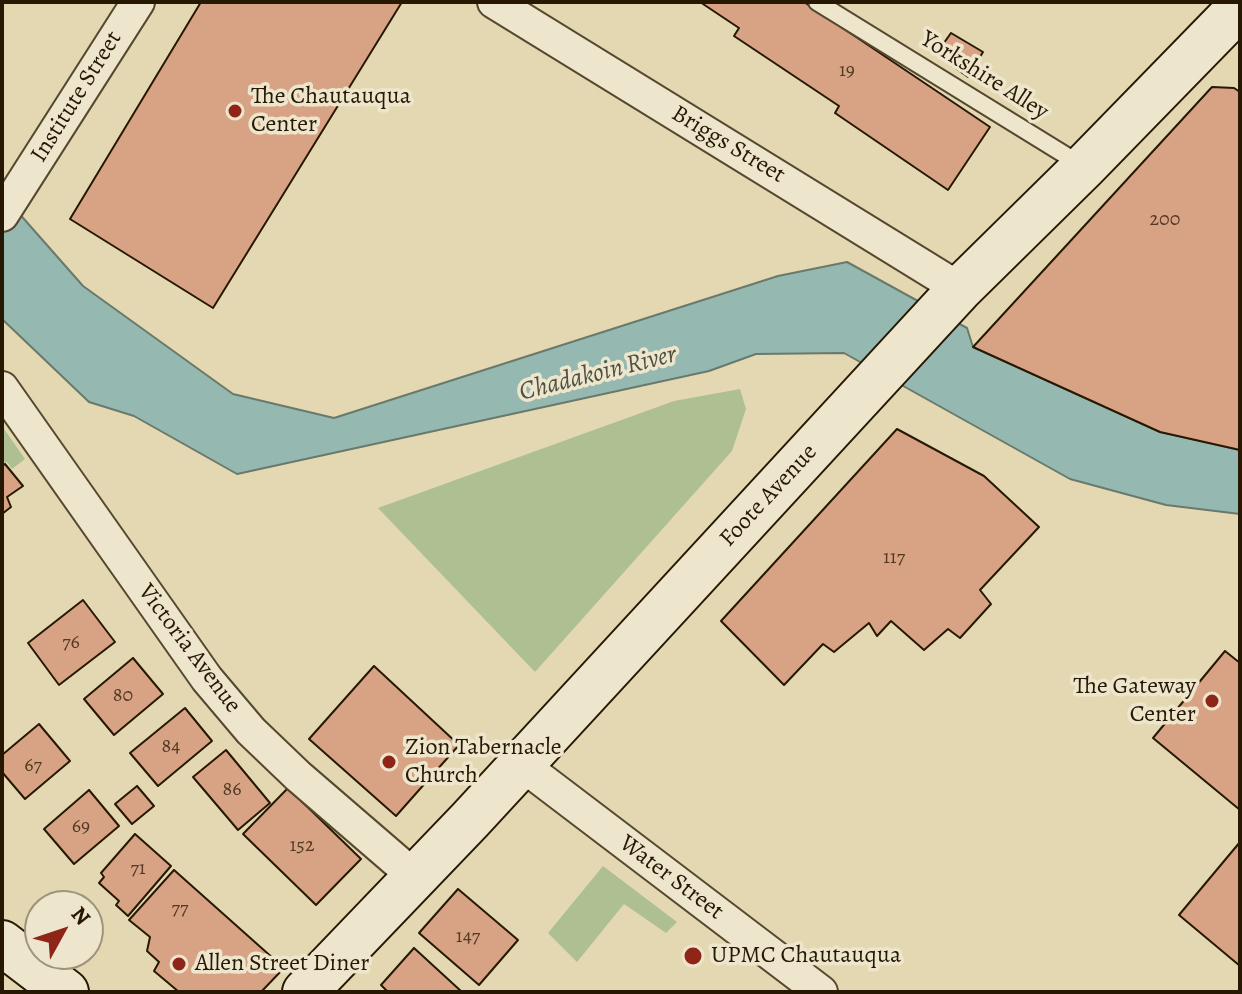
<!DOCTYPE html>
<style>
body{margin:0}
#map{position:relative;width:1242px;height:994px;overflow:hidden;background:#e4d8b2;font-family:Alegreya,serif}
canvas{display:block}
.frame{position:absolute;inset:0;border:4px solid #271803;pointer-events:none}
.north{position:absolute;left:24px;top:890px;width:80px;height:80px;box-sizing:border-box;background:#ede6cd;border:2px solid #9e947c;border-radius:50%;rotate:50deg;font-size:22px;font-weight:700;line-height:32px;text-align:center;color:#271803}
.north::after{content:'';display:block;margin:auto;width:28px;height:36px;background:#8f2418;clip-path:polygon(50% 0,100% 100%,50% 72%,0 100%)}
</style>
<div id="map">
<canvas width="1242" height="994"></canvas>
<div class="frame"></div>
<div class="north">N</div>
</div>
<script>
const g = document.querySelector('canvas').getContext('2d');
g.lineJoin = 'round';
function fill(path, color) { g.fillStyle = color; g.fill(path, 'evenodd'); }
const shape = rows => new Path2D(rows.map(r => 'M' + r).join(''));
function strokePath(path, color, width, dash) { g.strokeStyle = color; g.lineWidth = width; g.lineCap = dash ? 'butt' : 'round'; g.setLineDash(dash || []); g.stroke(path); }
function write(font, color, halo, rows, align = 'center') {
  g.font = font + ' Alegreya,serif'; g.lineWidth = 7; g.setLineDash([]); g.textBaseline = 'middle'; g.strokeStyle = halo; g.fillStyle = color; for (const [text, x, y, turn = 0] of rows) {
    g.save(); g.translate(x, y); g.rotate((+turn || 0) * Math.PI / 180); g.textAlign = isNaN(turn) ? turn : align; if (halo) g.strokeText(text, 0, 0); g.fillText(text, 0, 0); g.restore();
  }
}
fill(shape([
 [740,389,746,409,732,451,535,672,378,508,674,401],
 [2,426,25,459,12,469,7,462,2,464],
 [603,866,677,922,666,933,624,904,577,962,548,933]
]), '#aec092');
const water = shape([
 [2,194,83,286,233,394,334,418,778,276,847,262,967,328,973,347,1160,432,1240,450,1240,514,1166,505,1070,479,844,353,756,354,709,371,237,474,134,416,89,402,2,319,2,194]
]);
fill(water, '#95b9b0');
strokePath(water, '#69796b', 2);
const building = shape([
 [201,2,402,2,213,308,70,219,201,2],
 [700,2,804,2,990,127,948,190,835,113,839,106,734,36,739,28,700,2],
 [951,33,983,52,968,77,936,54,951,33],
 [1212,87,1234,88,1240,92,1240,450,1160,432,973,347,1212,87],
 [897,429,984,476,1039,527,980,590,991,604,960,638,948,629,924,650,891,621,877,636,869,623,834,652,823,644,784,685,721,621,897,429],
 [5,464,23,486,7,497,11,507,2,514,2,466,5,464],
 [83,600,115,642,59,685,28,643,83,600],
 [1225,651,1240,663,1240,810,1153,738,1225,651],
 [133,658,163,694,114,735,84,699,133,658],
 [374,666,459,745,396,816,309,739,374,666],
 [185,708,212,741,158,786,130,753,185,708],
 [39,724,70,761,25,799,2,772,2,755,39,724],
 [226,750,270,803,238,830,193,777,226,750],
 [137,786,154,806,132,824,115,804,137,786],
 [288,788,361,859,316,905,243,834,288,788],
 [89,790,119,826,74,864,44,829,89,790],
 [135,834,171,866,128,916,116,905,119,901,99,883,104,877,101,873,135,834],
 [1240,842,1240,966,1179,915,1240,842],
 [174,870,284,968,261,992,179,992,154,971,159,962,147,951,150,937,129,920,174,870],
 [458,889,518,940,479,985,419,933,458,889],
 [414,948,462,992,388,992,381,985,414,948]
]);
fill(building, '#d7a384');
strokePath(building, '#271803', 2);
const lane = shape([
 [817,2,1083,166]
]);
const street = shape([
 [494,2,960,289],
 [2,215,138,2],
 [2,388,207,679,251,731,298,776,414,876],
 [521,764,821,992]
]);
const secondary = shape([
 [2,943,66,992],
 [305,992,470,820,960,289,1085,166,1240,7]
]);
strokePath(lane, '#56482f', 20);
strokePath(street, '#56482f', 36);
strokePath(secondary, '#271803', 48);
strokePath(lane, '#ede6cd', 16);
strokePath(street, '#ede6cd', 32);
strokePath(secondary, '#ede6cd', 44);
for (const [x, y, r, color] of [
 [235,111,8,"#8f2418"],
 [1212,701,8,"#8f2418"],
 [389,762,8,"#8f2418"],
 [693,956,10,"#8f2418"],
 [179,964,8,"#8f2418"]
]) { const dot = new Path2D(); dot.arc(x, y, r, 0, 2 * Math.PI); g.fillStyle = color; g.fill(dot); strokePath(dot, '#ede6cd', 3); }
write('20px', '#533b23', null, [
 ["19",847,71],
 ["200",1165,220],
 ["117",894,558],
 ["76",71,643],
 ["80",123,696],
 ["84",171,747],
 ["67",33,766],
 ["86",232,790],
 ["69",81,827],
 ["152",302,846],
 ["71",138,869],
 ["77",180,909],
 ["147",468,937]
]);
write('24px', '#271803', '#ede6cd', [
 ["Yorkshire Alley",984,76,32],
 ["Institute Street",77,97,-58],
 ["Briggs Street",728,145,31],
 ["Foote Avenue",769,496,-47],
 ["Victoria Avenue",189,649,53],
 ["Water Street",671,878,37]
]);
write('24px', '#271803', '#ede6cd', [
 ["The Chautauqua",251,97],
 ["Center",251,125],
 ["The Gateway",1196,687,"right"],
 ["Center",1196,715,"right"],
 ["Zion Tabernacle",405,748],
 ["Church",405,776],
 ["UPMC Chautauqua",711,956],
 ["Allen Street Diner",195,964]
], 'left');
write('italic 26px', '#4e5040', '#ede6cd', [
 ["Chadakoin River",598,374,-14]
]);
</script>
